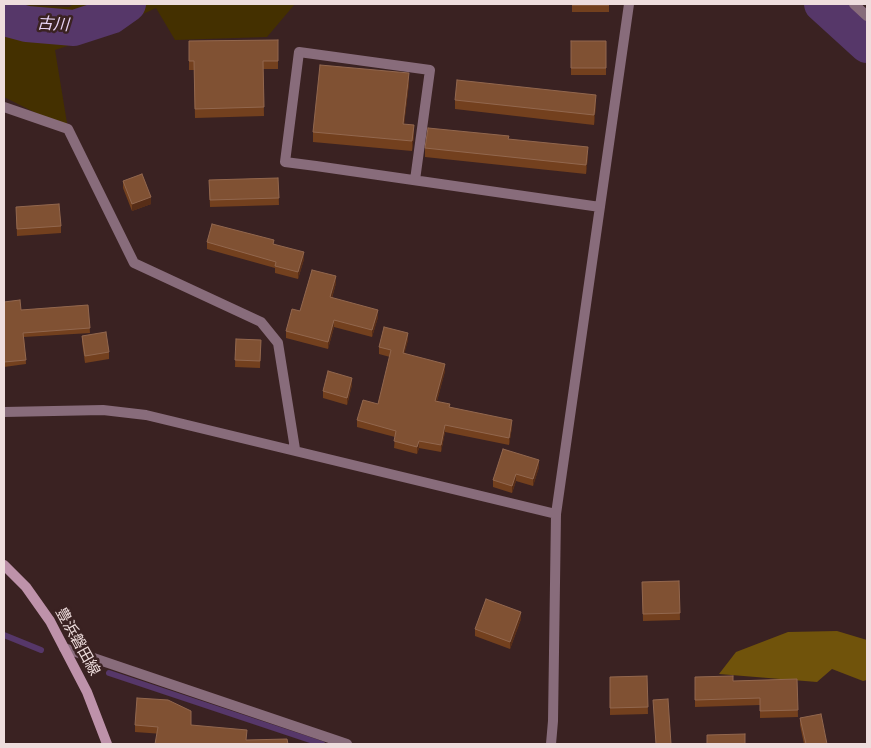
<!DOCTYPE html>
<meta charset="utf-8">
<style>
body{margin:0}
#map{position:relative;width:871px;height:748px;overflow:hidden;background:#3a2222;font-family:"DejaVu Sans",sans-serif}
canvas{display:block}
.frame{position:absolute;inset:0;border:5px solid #edd;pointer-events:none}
</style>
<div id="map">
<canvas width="871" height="748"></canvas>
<div class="frame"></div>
</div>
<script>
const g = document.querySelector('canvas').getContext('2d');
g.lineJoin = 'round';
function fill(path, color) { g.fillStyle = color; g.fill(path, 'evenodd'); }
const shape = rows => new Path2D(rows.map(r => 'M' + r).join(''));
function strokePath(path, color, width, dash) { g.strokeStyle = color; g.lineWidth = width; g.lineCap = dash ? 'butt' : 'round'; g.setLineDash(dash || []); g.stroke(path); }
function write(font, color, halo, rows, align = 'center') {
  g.font = font + ' "DejaVu Sans","Noto Sans JP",sans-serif'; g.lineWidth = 5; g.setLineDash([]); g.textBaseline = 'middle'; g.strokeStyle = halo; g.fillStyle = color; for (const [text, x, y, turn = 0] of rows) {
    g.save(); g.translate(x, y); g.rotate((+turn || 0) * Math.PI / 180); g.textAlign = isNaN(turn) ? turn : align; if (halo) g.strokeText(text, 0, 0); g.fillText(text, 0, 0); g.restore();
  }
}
fill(shape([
 [4,4,69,7,74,4,295,4,267,37,175,40,156,8,86,40,55,50,68,129,4,97]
]), '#443000');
fill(shape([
 [837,631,867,640,867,680,863,681,832,669,817,682,719,674,736,652,788,632]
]), '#70530b');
strokePath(shape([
 [4,635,41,650],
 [109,673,322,744]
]), '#563769', 6);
strokePath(shape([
 [822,4,867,45],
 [4,18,27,24,74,28,111,16,128,4]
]), '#563769', 36);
strokePath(shape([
 [854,4,867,16],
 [4,107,68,129,134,263,261,322,278,343,295,449],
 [415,180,430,70,299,52,285,162,316,166,600,207],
 [4,412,103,410,146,415,556,514],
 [64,648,347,744],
 [551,744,553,721,556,514,629,4]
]), '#886c7b', 10);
strokePath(shape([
 [4,565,26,587,50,621,87,692,107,744]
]), '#be92aa', 10);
fill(shape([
 [572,4,609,4,609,12,572,12],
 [278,40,278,69,263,69,264,116,195,118,194,70,189,70,189,41],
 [571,41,606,41,606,75,571,75],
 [409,83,404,124,414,135,412,151,313,142,313,132],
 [455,100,596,104,594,125,455,109],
 [509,139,588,156,586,174,425,157,425,148],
 [278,178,279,205,210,207,209,180],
 [123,181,151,204,132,211,123,188],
 [16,207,61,226,61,233,17,236],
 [207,242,274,244,304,259,298,279,275,273,275,268,207,249],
 [336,283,332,298,378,317,372,337,334,327,328,349,286,338,286,331,300,311],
 [4,302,21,310,88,305,90,333,24,337,26,364,4,367],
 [82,336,109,352,109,359,85,363,82,342],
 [236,339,261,340,260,368,235,367],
 [408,340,404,353,445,371,437,401,450,407,512,427,509,445,445,432,441,452,419,448,417,454,394,448,395,437,357,427,357,420,378,404,390,357,379,354,379,347],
 [352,385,347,405,323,398,323,391],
 [539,467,533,486,516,481,512,493,493,487,493,480],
 [679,581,680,620,643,621,642,582],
 [521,619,510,649,475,636,475,629],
 [647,676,648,714,610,715,610,677],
 [695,677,733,681,797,679,798,717,760,718,760,705,695,707],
 [800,718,827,744,804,744,800,725],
 [135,725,191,725,247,740,135,732]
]), '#73401e');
fill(shape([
 [409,73,409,83,403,134,403,124],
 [596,95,596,104,594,125,594,115],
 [414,125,414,135,412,151,412,141],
 [588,147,588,156,586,174,586,165],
 [151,197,151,204,132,211,132,204],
 [304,252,304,259,298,279,298,272],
 [336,276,336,283,330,304,330,297],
 [378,310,378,317,372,337,372,330],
 [334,320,334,327,328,349,328,342],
 [408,333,408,340,403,360,403,353],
 [445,364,445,371,435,408,435,401],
 [352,378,352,385,347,405,347,398],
 [512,420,512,427,509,445,509,438],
 [445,425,445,432,441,452,441,445],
 [419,441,419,448,417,454,417,447],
 [539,460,539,467,533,486,533,479],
 [516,474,516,481,512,493,512,486],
 [521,612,521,619,510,649,510,642]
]), '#572d17');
const building = shape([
 [572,4,609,4,609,5,572,5,572,4],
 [278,40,278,61,263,61,264,107,195,109,194,61,189,61,189,41,278,40],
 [571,41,606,41,606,68,571,68,571,41],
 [320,65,409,73,403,124,414,125,412,141,313,132,320,65],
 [457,80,596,95,594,115,455,100,457,80],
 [428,128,509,136,508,139,588,147,586,165,425,148,428,128],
 [142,174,151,197,132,204,123,181,142,174],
 [278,178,279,198,210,200,209,180,278,178],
 [59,204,61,226,17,229,16,207,59,204],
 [212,224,274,240,273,244,304,252,298,272,275,266,276,262,207,242,212,224],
 [312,270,336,276,330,297,378,310,372,330,334,320,328,342,286,331,292,309,300,311,312,270],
 [20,300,21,310,88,305,90,328,23,333,26,360,4,362,4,302,20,300],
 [384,327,408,333,403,353,445,364,435,401,450,404,449,407,512,420,509,438,445,425,441,445,419,441,417,447,394,441,396,431,357,420,363,400,378,404,391,350,379,347,384,327],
 [106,332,109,352,85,356,82,336,106,332],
 [236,339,261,340,260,361,235,360,236,339],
 [328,371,352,378,347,398,323,391,328,371],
 [503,449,539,460,533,479,516,474,512,486,493,480,503,449],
 [679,581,680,613,643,614,642,582,679,581],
 [486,599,521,612,510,642,475,629,486,599],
 [647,676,648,707,610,708,610,677,647,676],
 [733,676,733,681,797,679,798,710,760,711,760,698,695,700,695,677,733,676],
 [137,698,168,700,191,711,191,725,247,730,246,740,287,739,288,744,155,744,158,727,135,725,137,698],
 [668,699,671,744,656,744,653,700,668,699],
 [821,714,827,744,806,744,800,718,821,714],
 [745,734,745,744,707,744,707,735,745,734]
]);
fill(building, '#805133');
strokePath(building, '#92674e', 1);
write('15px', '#edd', '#3a2222', [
 ["豊浜磐田線",77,642,61]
]);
write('italic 16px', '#e8d4f5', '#3a2222', [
 ["古川",53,25,3]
]);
</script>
